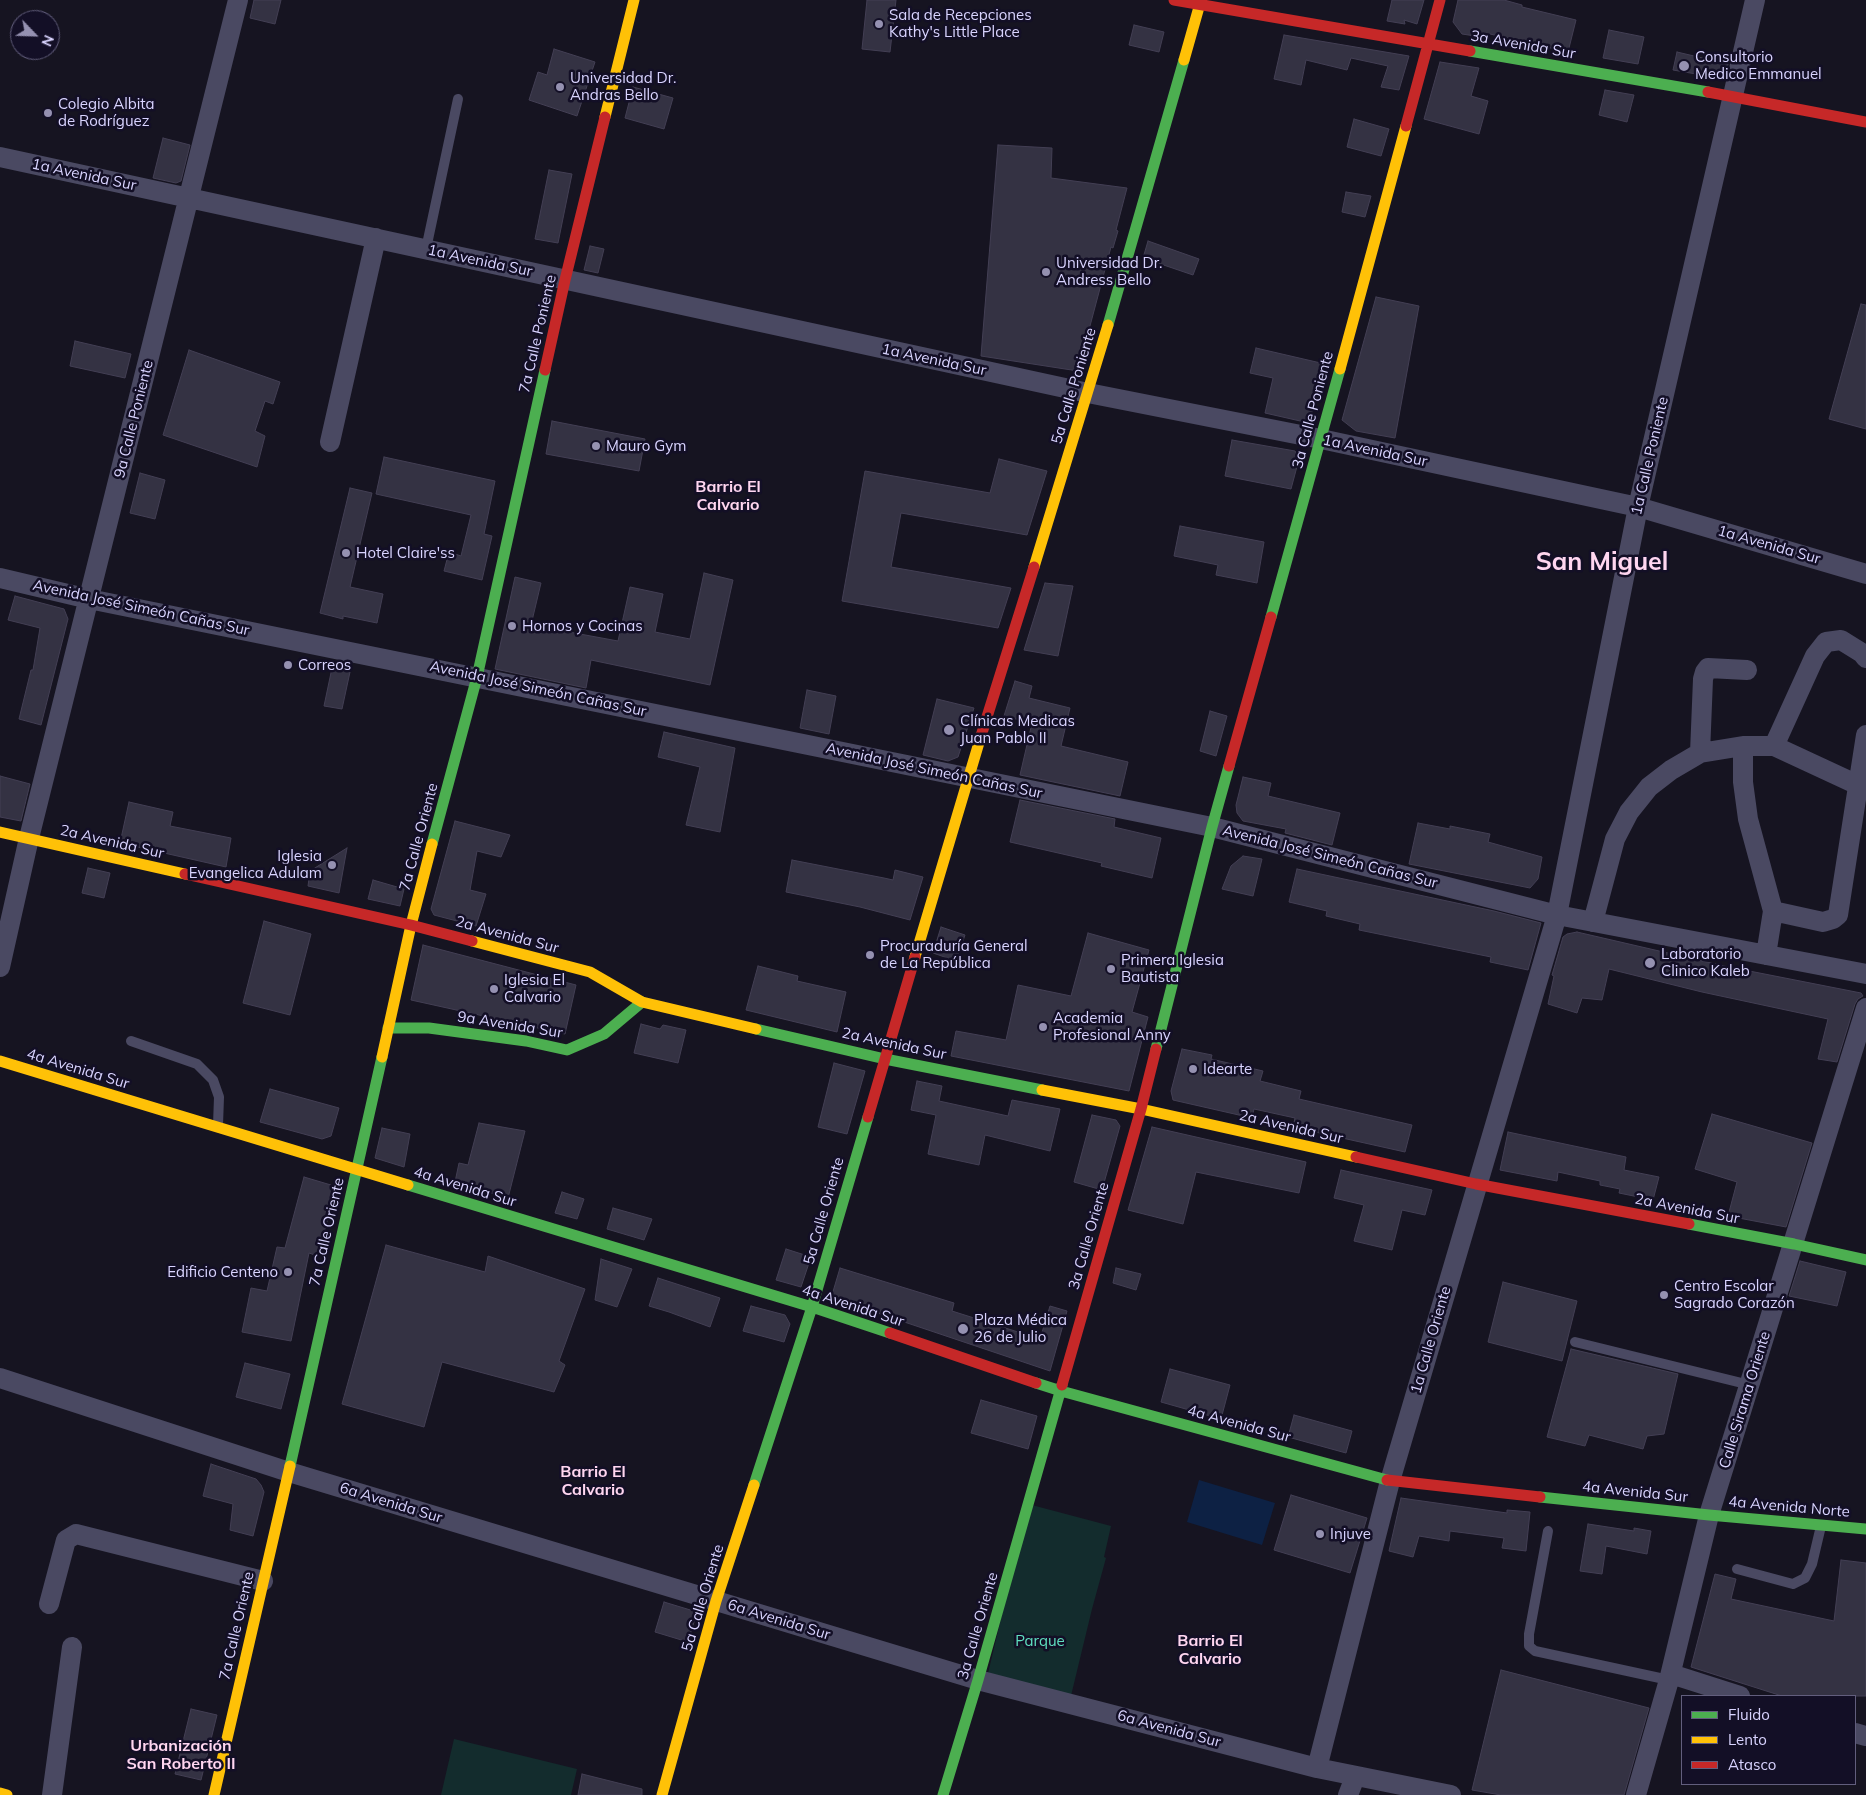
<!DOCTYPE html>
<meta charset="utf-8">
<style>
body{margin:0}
#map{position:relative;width:1866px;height:1795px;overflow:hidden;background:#161421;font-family:Mulish,sans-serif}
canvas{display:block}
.legend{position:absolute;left:1681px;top:1695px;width:175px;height:90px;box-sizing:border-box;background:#130f26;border:1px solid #625e7d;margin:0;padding:6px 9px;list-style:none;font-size:15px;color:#d9d4ff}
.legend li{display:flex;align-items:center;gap:10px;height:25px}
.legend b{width:25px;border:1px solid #625e7d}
.north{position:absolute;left:10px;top:10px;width:50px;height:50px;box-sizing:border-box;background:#130f26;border:1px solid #625e7d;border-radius:50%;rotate:114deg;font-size:14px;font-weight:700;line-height:20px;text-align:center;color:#d9d4ff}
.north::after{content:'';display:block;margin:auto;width:18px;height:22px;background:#9591b1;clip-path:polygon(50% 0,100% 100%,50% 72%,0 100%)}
</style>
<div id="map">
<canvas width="1866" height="1795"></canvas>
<ul class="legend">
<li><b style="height:6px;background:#4caf50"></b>Fluido</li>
<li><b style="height:6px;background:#ffc107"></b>Lento</li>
<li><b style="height:6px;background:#c62828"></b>Atasco</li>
</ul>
<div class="north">N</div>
</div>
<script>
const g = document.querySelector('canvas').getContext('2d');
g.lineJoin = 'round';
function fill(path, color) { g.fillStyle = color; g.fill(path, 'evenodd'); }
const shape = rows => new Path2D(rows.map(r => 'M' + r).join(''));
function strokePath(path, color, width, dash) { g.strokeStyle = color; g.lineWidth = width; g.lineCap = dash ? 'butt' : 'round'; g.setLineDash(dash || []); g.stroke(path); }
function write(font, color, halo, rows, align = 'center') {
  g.font = font + ' Mulish,sans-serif'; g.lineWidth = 5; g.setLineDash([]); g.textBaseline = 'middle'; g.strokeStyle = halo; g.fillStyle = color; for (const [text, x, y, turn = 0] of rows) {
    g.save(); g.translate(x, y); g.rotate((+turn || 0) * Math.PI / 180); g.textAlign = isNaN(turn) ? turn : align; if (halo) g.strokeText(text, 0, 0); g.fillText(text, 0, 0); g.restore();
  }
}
fill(shape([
 [1028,1504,1111,1526,1104,1557,1106,1558,1092,1609,1069,1704,986,1682],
 [454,1739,577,1769,571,1795,441,1795]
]), '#132c2d');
fill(shape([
 [1199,1480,1275,1503,1262,1545,1187,1522]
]), '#0d2144');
const building = shape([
 [254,0,281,0,275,24,250,18,254,0],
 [867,0,896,0,890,52,862,49,867,0],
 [1392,0,1424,0,1417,24,1404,20,1405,24,1387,21,1392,0],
 [1458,0,1504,0,1522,5,1522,7,1576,20,1568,52,1490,34,1488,38,1462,34,1453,22,1458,0],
 [1134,25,1164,32,1159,52,1129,45,1134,25],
 [1609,30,1644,37,1638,64,1603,58,1609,30],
 [1284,35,1409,56,1399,90,1381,87,1388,66,1351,58,1347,70,1306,60,1301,85,1274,79,1284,35],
 [554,49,595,62,577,116,529,100,538,72,547,75,554,49],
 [1677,52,1728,64,1725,79,1673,70,1677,52],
 [1440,62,1479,68,1471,96,1488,101,1479,134,1424,119,1440,62],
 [633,87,673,98,664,129,625,118,633,87],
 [1605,90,1634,95,1627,122,1599,115,1605,90],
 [1354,119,1389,129,1381,156,1347,147,1354,119],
 [163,138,190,145,181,181,176,183,153,178,163,138],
 [998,145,1052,148,1051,178,1127,188,1116,230,1118,231,1113,248,1111,247,1078,371,981,356,998,145],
 [549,170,572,174,558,243,535,239,549,170],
 [1346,192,1371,196,1365,217,1342,212,1346,192],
 [1148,241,1199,259,1193,275,1143,258,1148,241],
 [590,246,604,249,598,273,584,270,590,246],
 [1376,297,1419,306,1395,438,1356,431,1342,420,1376,297],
 [1861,304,1866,305,1866,429,1829,419,1861,304],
 [75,341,131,354,125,378,70,366,75,341],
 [1256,348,1325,364,1309,423,1265,413,1273,378,1250,373,1256,348],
 [189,350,280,382,273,404,265,401,255,431,265,436,257,467,163,435,189,350],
 [552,421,645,439,639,471,546,454,552,421],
 [1232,440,1295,451,1299,459,1291,489,1225,476,1232,440],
 [384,457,495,481,484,534,492,536,482,580,444,571,449,552,461,556,471,515,376,494,384,457],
 [999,459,1047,471,1027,535,901,513,891,567,1011,588,998,628,842,601,865,471,990,493,999,459],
 [140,473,165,480,155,519,130,513,140,473],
 [350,488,372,493,350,587,383,594,377,623,343,616,343,619,320,613,350,488],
 [1180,526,1264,542,1257,583,1216,575,1218,565,1174,556,1180,526],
 [704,573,733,580,710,685,591,660,586,688,495,669,515,577,541,583,531,625,618,641,630,587,663,594,655,632,690,639,704,573],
 [1045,583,1073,586,1058,656,1024,650,1045,583],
 [15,596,64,609,68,619,41,725,19,719,31,670,33,670,40,628,8,620,15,596],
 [332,668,350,672,342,709,324,706,332,668],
 [1015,681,1032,686,1029,698,1070,708,1061,746,1128,762,1120,796,1020,775,1032,723,1004,716,1015,681],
 [807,690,836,696,829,734,800,728,807,690],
 [937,699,974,708,958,757,948,761,923,755,937,699],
 [1210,711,1227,716,1216,756,1200,751,1210,711],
 [664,732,735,748,720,832,686,825,700,767,658,757,664,732],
 [0,776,30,784,21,821,0,817,0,776],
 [1243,777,1271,783,1268,796,1340,813,1332,845,1285,833,1286,829,1243,821,1237,813,1236,805,1243,777],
 [1020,800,1115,819,1114,827,1161,838,1152,878,1101,866,1102,863,1010,842,1020,800],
 [129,802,173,812,170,826,231,838,226,867,120,843,129,802],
 [455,821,510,835,501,857,477,851,470,890,486,894,476,926,434,915,431,909,455,821],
 [1418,823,1450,829,1450,826,1490,834,1488,842,1542,857,1538,879,1530,888,1409,864,1418,823],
 [347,848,339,893,308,886,310,871,347,848],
 [1243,856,1262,859,1253,896,1222,889,1231,866,1243,856],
 [792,860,884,878,893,880,895,870,923,877,910,920,860,907,786,892,792,860],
 [88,868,110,873,104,898,82,893,88,868],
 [1297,869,1494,911,1541,923,1528,970,1490,962,1491,957,1359,930,1360,924,1326,916,1327,911,1289,902,1297,869],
 [373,880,404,889,400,906,368,899,373,880],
 [264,921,311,934,290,1015,243,1003,264,921],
 [941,927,965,935,956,961,933,953,941,927],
 [1577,932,1724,966,1861,993,1863,996,1858,999,1855,1004,1837,1062,1818,1059,1828,1019,1702,992,1609,969,1602,1000,1582,998,1577,1013,1548,1004,1554,976,1552,975,1563,937,1567,934,1577,932],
 [1088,933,1149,950,1132,1012,1148,1017,1129,1091,951,1056,956,1031,1006,1040,1018,985,1071,996,1088,933],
 [423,945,576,985,565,1034,411,1000,423,945],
 [758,966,798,976,797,981,846,992,837,1032,746,1010,758,966],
 [641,1024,660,1029,663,1025,686,1030,678,1063,634,1053,641,1024],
 [1182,1049,1212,1055,1211,1059,1263,1071,1260,1081,1301,1091,1299,1099,1412,1125,1405,1152,1293,1127,1295,1118,1254,1109,1252,1118,1173,1100,1171,1091,1182,1049],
 [834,1063,865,1071,847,1134,818,1127,834,1063],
 [917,1081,942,1086,939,1101,1008,1116,1012,1100,1060,1109,1050,1151,985,1135,979,1165,928,1154,936,1115,911,1110,917,1081],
 [270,1089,339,1108,331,1136,322,1139,260,1122,270,1089],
 [1712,1114,1812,1143,1786,1227,1728,1216,1737,1182,1695,1169,1712,1114],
 [1092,1115,1116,1120,1120,1126,1102,1190,1074,1182,1092,1115],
 [479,1123,525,1131,508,1198,455,1182,459,1163,468,1165,479,1123],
 [1152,1127,1306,1162,1299,1193,1196,1172,1183,1224,1128,1210,1152,1127],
 [382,1128,410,1134,404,1167,375,1158,382,1128],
 [1508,1132,1626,1157,1624,1170,1659,1177,1653,1200,1619,1193,1620,1189,1600,1185,1600,1181,1558,1172,1557,1181,1500,1170,1508,1132],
 [1341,1170,1432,1190,1425,1215,1402,1210,1392,1250,1354,1241,1364,1205,1334,1198,1341,1170],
 [304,1177,331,1185,335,1191,318,1256,309,1253,291,1341,242,1332,251,1288,267,1291,277,1247,285,1248,304,1177],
 [562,1192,584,1199,577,1219,555,1213,562,1192],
 [613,1208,652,1219,644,1240,607,1229,613,1208],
 [386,1245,485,1272,488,1256,585,1289,559,1361,565,1365,554,1392,442,1362,424,1427,342,1404,386,1245],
 [786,1249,811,1257,801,1287,776,1280,786,1249],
 [601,1259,632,1269,617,1307,595,1300,601,1259],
 [1800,1261,1846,1272,1837,1306,1789,1296,1800,1261],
 [840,1268,954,1303,952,1311,1040,1339,1050,1306,1067,1311,1050,1371,833,1298,832,1295,840,1268],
 [1116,1268,1141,1274,1136,1290,1113,1283,1116,1268],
 [658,1278,720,1298,710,1327,669,1312,649,1306,658,1278],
 [1503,1282,1577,1301,1562,1361,1488,1342,1503,1282],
 [751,1306,785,1315,790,1324,784,1342,743,1331,751,1306],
 [1571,1349,1678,1374,1664,1434,1647,1436,1643,1449,1589,1435,1585,1446,1547,1437,1571,1349],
 [245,1363,290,1374,281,1409,236,1397,245,1363],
 [1170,1369,1230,1385,1221,1419,1161,1402,1170,1369],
 [981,1400,1037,1416,1028,1449,971,1433,981,1400],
 [1294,1415,1352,1431,1346,1453,1288,1437,1294,1415],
 [211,1464,256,1479,261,1485,264,1492,253,1536,230,1530,233,1504,203,1496,211,1464],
 [1291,1495,1367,1518,1350,1573,1274,1550,1291,1495],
 [1401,1498,1507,1513,1507,1510,1530,1512,1526,1551,1502,1548,1504,1538,1450,1531,1449,1541,1419,1536,1413,1557,1389,1551,1401,1498],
 [1588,1524,1634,1531,1634,1528,1651,1531,1647,1554,1606,1546,1602,1574,1580,1571,1588,1524],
 [1841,1560,1866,1563,1866,1696,1782,1696,1691,1667,1715,1574,1736,1579,1731,1599,1834,1621,1841,1560],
 [664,1602,697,1612,688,1642,655,1632,664,1602],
 [1501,1670,1649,1708,1624,1795,1501,1795,1472,1790,1501,1670],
 [191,1709,217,1715,201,1780,175,1774,191,1709],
 [582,1774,642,1789,642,1795,578,1795,582,1774]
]);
fill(building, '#343243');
strokePath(building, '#433f54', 1);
strokePath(shape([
 [426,249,458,99],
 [131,1041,197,1064,213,1080,219,1097,218,1125],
 [1575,1342,1750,1385],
 [1548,1531,1529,1634,1529,1646,1535,1651,1669,1680],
 [1737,1569,1793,1584,1805,1578,1812,1564,1821,1526]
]), '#4a4962', 10);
strokePath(shape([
 [0,157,1088,393,1321,439,1638,507,1866,574],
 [330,442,376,238],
 [0,578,89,599,1212,827,1557,915,1866,974],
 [1743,746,1743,782,1748,819,1773,911,1766,955],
 [1774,746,1815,656,1826,642,1841,640,1862,653,1866,658],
 [1700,753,1703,679,1705,672,1708,668,1747,670],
 [1773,911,1823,922,1833,919,1838,915,1866,735],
 [1593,922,1615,839,1629,812,1649,787,1671,770,1700,753,1743,746,1774,746,1858,785],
 [0,967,29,838,238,0],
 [0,1378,289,1472,978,1680,1317,1768,1451,1795],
 [49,1604,66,1540,76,1534,263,1581],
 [1671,1674,1740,1696],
 [1855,1733,1866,1736],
 [1317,1768,1390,1481,1557,915,1638,507,1755,0],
 [52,1795,72,1647],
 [1348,1795,1355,1777],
 [1636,1795,1669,1680,1709,1515,1866,1008]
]), '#4a4962', 20);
strokePath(shape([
 [1470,51,1708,92],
 [1108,325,1184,60],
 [1271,617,1340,369],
 [432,844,477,677,545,370],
 [388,1028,429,1028,526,1041,567,1050,604,1034,642,1002],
 [756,1029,885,1059,1042,1090],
 [1156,1049,1212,827,1229,766],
 [408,1185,812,1307,890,1333],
 [1689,1224,1794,1244,1866,1260],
 [1036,1383,1061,1391,1387,1480],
 [290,1466,382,1057],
 [754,1485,812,1307,868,1117],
 [1540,1497,1709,1515,1866,1529],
 [943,1795,978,1680,1062,1385]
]), '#4caf50', 11);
strokePath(shape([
 [1184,60,1201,0],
 [605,117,634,0],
 [1340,369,1406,126],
 [1034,567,1108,325],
 [0,832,185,874],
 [472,941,590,972,642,1002,756,1029],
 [915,957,981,736],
 [382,1057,411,925,432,844],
 [0,1061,408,1185],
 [1042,1090,1141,1109,1356,1157],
 [0,1793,7,1795],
 [214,1795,290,1466],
 [662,1795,716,1601,754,1485]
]), '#ffc107', 11);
strokePath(shape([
 [1174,0,1470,51],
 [1708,92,1866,122],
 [1406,126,1440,0],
 [545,370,565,280,605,117],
 [981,736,1034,567],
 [1229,766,1271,617],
 [185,874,411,925,472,941],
 [868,1117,915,957],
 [1356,1157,1476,1184,1689,1224],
 [890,1333,1036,1383],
 [1062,1385,1141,1109,1156,1049],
 [1387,1480,1540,1497]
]), '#c62828', 11);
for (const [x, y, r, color] of [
 [879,24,5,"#9591b1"],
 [1684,66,6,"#9591b1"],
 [560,87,5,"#9591b1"],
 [48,113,5,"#9591b1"],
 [1046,272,5,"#9591b1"],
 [596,446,5,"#9591b1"],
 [346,553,5,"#9591b1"],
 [512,626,5,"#9591b1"],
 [288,665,5,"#9591b1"],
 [949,730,6,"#9591b1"],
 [332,865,5,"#9591b1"],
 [870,955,5,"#9591b1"],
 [1650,963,6,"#9591b1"],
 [1111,969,5,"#9591b1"],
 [494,989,5,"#9591b1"],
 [1043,1027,5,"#9591b1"],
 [1193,1069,5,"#9591b1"],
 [288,1272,5,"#9591b1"],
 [1664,1295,5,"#9591b1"],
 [963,1329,6,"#9591b1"],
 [1320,1534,5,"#9591b1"]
]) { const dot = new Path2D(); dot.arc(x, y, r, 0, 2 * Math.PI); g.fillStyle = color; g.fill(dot); strokePath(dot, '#130f26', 2); }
write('15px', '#d9d4ff', '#130f26', [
 ["Sala de Recepciones",889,15],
 ["Kathy's Little Place",889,32],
 ["Consultorio",1695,57],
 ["Medico Emmanuel",1695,74],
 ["Universidad Dr.",570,78],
 ["Andras Bello",570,95],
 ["Colegio Albita",58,104],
 ["de Rodríguez",58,121],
 ["Universidad Dr.",1056,263],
 ["Andress Bello",1056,280],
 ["Mauro Gym",606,446],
 ["Hotel Claire'ss",356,553],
 ["Hornos y Cocinas",522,626],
 ["Correos",298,665],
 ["Clínicas Medicas",960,721],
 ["Juan Pablo II",960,738],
 ["Iglesia",322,856,"right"],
 ["Evangelica Adulam",322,873,"right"],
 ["Procuraduría General",880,946],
 ["de La República",880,963],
 ["Laboratorio",1661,954],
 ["Clinico Kaleb",1661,971],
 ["Primera Iglesia",1121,960],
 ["Bautista",1121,977],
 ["Iglesia El",504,980],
 ["Calvario",504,997],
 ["Academia",1053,1018],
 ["Profesional Anny",1053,1035],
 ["Idearte",1203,1069],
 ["Edificio Centeno",278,1272,"right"],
 ["Centro Escolar",1674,1286],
 ["Sagrado Corazón",1674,1303],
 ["Plaza Médica",974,1320],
 ["26 de Julio",974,1337],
 ["Injuve",1330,1534]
], 'left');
write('15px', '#d9d4ff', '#130f26', [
 ["3a Avenida Sur",1523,45,10],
 ["1a Avenida Sur",84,175,12],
 ["1a Avenida Sur",480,261,12],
 ["7a Calle Poniente",538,334,-77],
 ["1a Avenida Sur",934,360,12],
 ["5a Calle Poniente",1074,386,-73],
 ["3a Calle Poniente",1313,410,-75],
 ["9a Calle Poniente",134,419,-76],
 ["1a Avenida Sur",1375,451,12],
 ["1a Calle Poniente",1650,456,-77],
 ["1a Avenida Sur",1769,545,16],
 ["Avenida José Simeón Cañas Sur",141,608,12],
 ["Avenida José Simeón Cañas Sur",538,689,12],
 ["Avenida José Simeón Cañas Sur",934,771,12],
 ["7a Calle Oriente",419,837,-75],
 ["2a Avenida Sur",112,842,13],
 ["Avenida José Simeón Cañas Sur",1330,857,14],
 ["2a Avenida Sur",507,935,15],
 ["9a Avenida Sur",510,1025,9],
 ["2a Avenida Sur",894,1044,12],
 ["4a Avenida Sur",78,1069,17],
 ["2a Avenida Sur",1291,1127,13],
 ["4a Avenida Sur",465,1187,17],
 ["2a Avenida Sur",1687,1209,11],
 ["5a Calle Oriente",824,1211,-74],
 ["7a Calle Oriente",327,1232,-77],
 ["3a Calle Oriente",1089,1236,-74],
 ["4a Avenida Sur",853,1306,18],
 ["1a Calle Oriente",1431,1340,-74],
 ["Calle Sirama Oriente",1745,1400,-73],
 ["4a Avenida Sur",1239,1424,15],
 ["4a Avenida Sur",1635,1492,6],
 ["6a Avenida Sur",391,1503,17],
 ["4a Avenida Norte",1789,1507,5],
 ["5a Calle Oriente",703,1598,-73],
 ["6a Avenida Sur",779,1620,17],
 ["7a Calle Oriente",237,1626,-77],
 ["3a Calle Oriente",978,1626,-74],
 ["6a Avenida Sur",1169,1729,15]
]);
write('15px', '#5fe0c0', '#130f26', [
 ["Parque",1040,1641]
]);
write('bold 16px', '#ffd6f0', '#130f26', [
 ["Barrio El",728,487],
 ["Calvario",728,505],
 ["Barrio El",593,1472],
 ["Calvario",593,1490],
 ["Barrio El",1210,1641],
 ["Calvario",1210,1659],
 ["Urbanización",181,1746],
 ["San Roberto II",181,1764]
]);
write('bold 25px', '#ffd6f0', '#130f26', [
 ["San Miguel",1602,562]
]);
</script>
